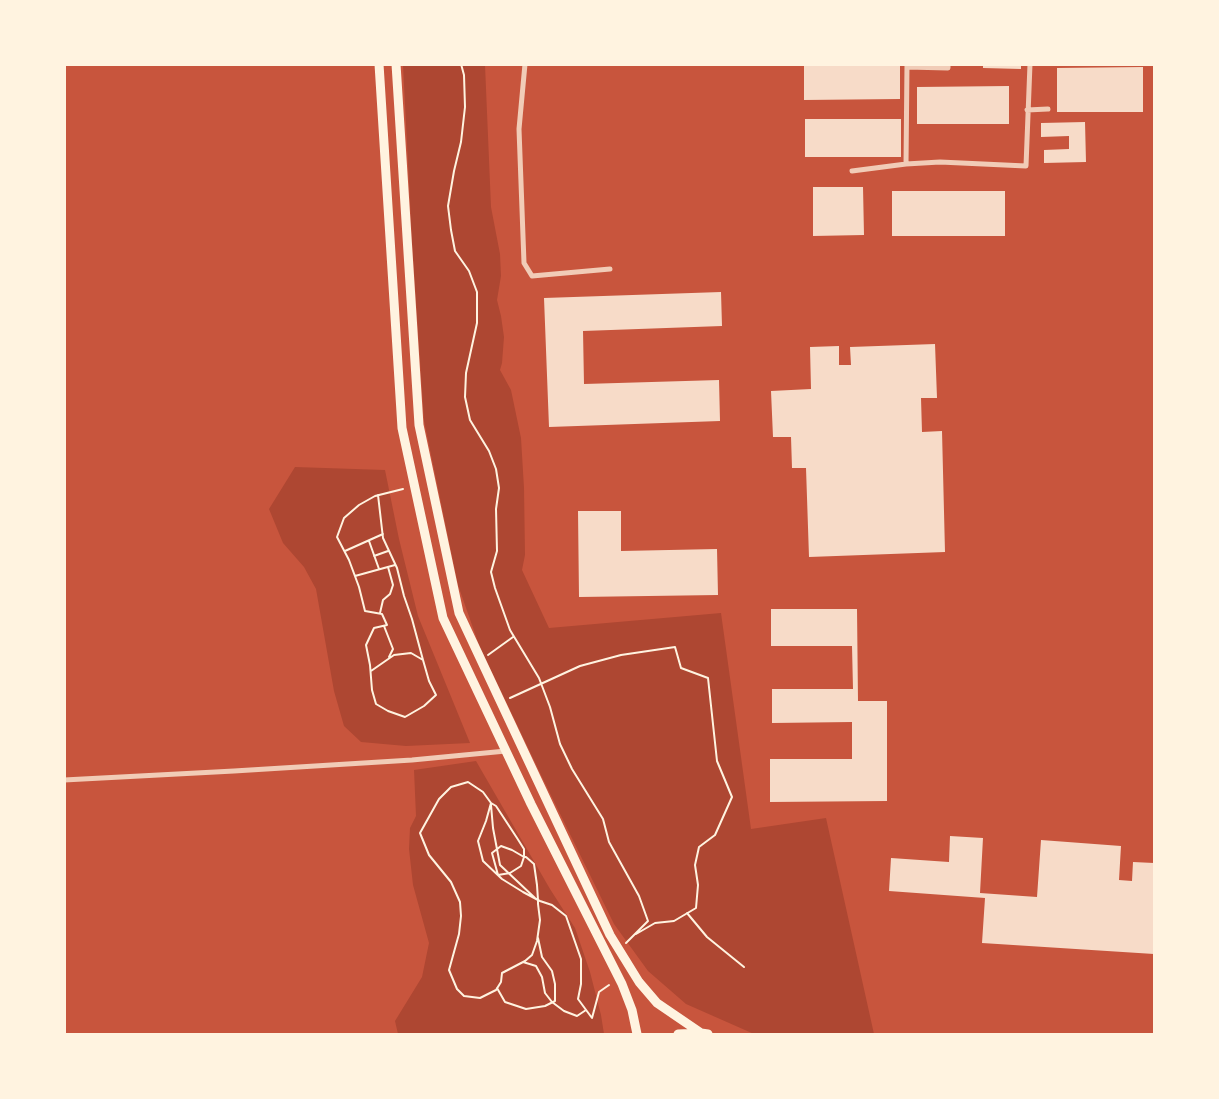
<!DOCTYPE html>
<style>
body{margin:0}
#map{position:relative;width:1219px;height:1099px;overflow:hidden;background:#c8553d;font-family:Roboto,sans-serif}
canvas{display:block}
.frame{position:absolute;inset:0;border:66px solid #fff3e0;pointer-events:none}
</style>
<div id="map">
<canvas width="1219" height="1099"></canvas>
<div class="frame"></div>
</div>
<script>
const g = document.querySelector('canvas').getContext('2d');
g.lineJoin = 'round';
function fill(path, color) { g.fillStyle = color; g.fill(path, 'evenodd'); }
const shape = rows => new Path2D(rows.map(r => 'M' + r).join(''));
function strokePath(path, color, width, dash) { g.strokeStyle = color; g.lineWidth = width; g.lineCap = dash ? 'butt' : 'round'; g.setLineDash(dash || []); g.stroke(path); }
fill(shape([
 [403,65,485,65,491,207,500,254,501,276,497,300,501,316,504,337,502,363,500,370,511,390,521,438,524,488,525,555,522,570,549,628,721,613,751,829,826,818,874,1034,754,1034,686,1004,648,971,614,924,541,775,479,645,458,585,424,421,412,242],
 [295,467,385,470,399,539,418,616,470,743,406,746,361,742,344,726,334,691,316,589,304,567,283,543,269,509],
 [476,761,550,889,575,928,590,972,601,1015,604,1034,398,1034,395,1021,422,977,429,943,413,885,409,849,410,828,416,816,414,770]
]), '#ae4732');
fill(shape([
 [804,64,900,64,900,99,804,100],
 [983,64,1021,64,1021,69,983,68],
 [1143,67,1143,112,1057,112,1057,68],
 [1009,86,1009,124,917,124,917,87],
 [805,119,901,119,901,157,805,157],
 [1085,122,1086,162,1044,163,1044,150,1069,149,1069,136,1041,137,1041,123],
 [813,187,863,187,864,235,813,236],
 [892,191,1005,191,1005,236,892,236],
 [721,292,722,326,583,331,584,384,719,380,720,421,549,427,544,298],
 [935,344,937,398,921,398,922,432,942,431,945,552,809,557,806,468,792,468,791,437,773,437,771,391,811,389,810,347,839,346,839,365,851,365,850,347],
 [578,511,621,511,621,551,717,549,718,595,579,597],
 [771,609,857,609,858,701,887,701,887,801,770,802,770,759,852,759,852,722,772,723,772,689,853,689,852,646,771,646],
 [950,836,983,838,980,893,1037,897,1041,840,1121,846,1119,880,1132,881,1133,862,1154,863,1154,954,982,943,985,898,889,891,891,858,949,862]
]), '#f7dbc8');
strokePath(shape([
 [461,64,464,75,465,107,461,142,454,171,448,206,451,230,455,251,469,271,477,292,477,323,466,373,465,397,470,420,489,451,496,469,499,488,496,509,497,551,491,572,495,588,510,630,539,678,550,707,560,744,572,769,603,819,609,842,639,896,648,921,626,943],
 [378,495,383,538,397,568,404,596,412,619,423,660],
 [369,541,379,569],
 [345,551,383,534],
 [374,556,388,551],
 [355,576,395,565],
 [380,613,383,600,390,594,393,585,388,567],
 [384,626,393,649,389,657],
 [488,655,513,637],
 [371,671,394,655,411,653,423,660,429,681,436,695,424,706,405,717,388,711,376,704,372,690,370,665,366,645,374,628,387,625,382,614,365,611,359,587,349,560,337,537,344,518,359,505,375,496,403,489],
 [510,698,580,666,621,655,675,647,681,668,708,678,717,761,732,797,715,835,699,847,695,865,698,885,696,908,674,921,655,923,636,934],
 [491,803,496,806,517,838,524,849,524,857,521,866,510,873,498,875,492,853,501,846,512,850,524,857,526,857,534,864,537,885,538,900,538,904,540,920,537,941,532,955,525,961,502,973,501,982,496,990,480,998,464,996,457,989,449,970,459,934,461,916,460,902,451,882,429,855,420,833,439,799,451,787,468,782,483,792,491,803,486,821,478,841,483,861,502,879,523,892,538,900,540,901,552,905,566,916,581,959,581,984,578,999,592,1018,599,992,609,985],
 [491,805,493,828,500,865,535,898],
 [687,913,707,937,744,967],
 [523,962,536,966,542,977,545,993,552,1002,564,1011,577,1016,586,1010],
 [497,988,505,1002,526,1009,545,1006,555,1001,555,984,552,971,542,957,538,938]
]), '#fff3e0', 2);
strokePath(shape([
 [525,64,519,129,524,263,532,276,610,269],
 [907,67,948,68,948,64],
 [1027,110,1048,109],
 [906,164,907,64],
 [852,171,906,164,940,162,1026,166,1030,64],
 [64,780,234,771,412,760,506,751]
]), '#f1ccb7', 5);
strokePath(shape([
 [379,64,402,428,443,618,531,804,622,984,632,1010,637,1034],
 [396,64,419,425,459,613,610,935,639,982,657,1003,701,1033],
 [678,1034,701,1033,708,1034]
]), '#fff3e0', 9);
</script>
